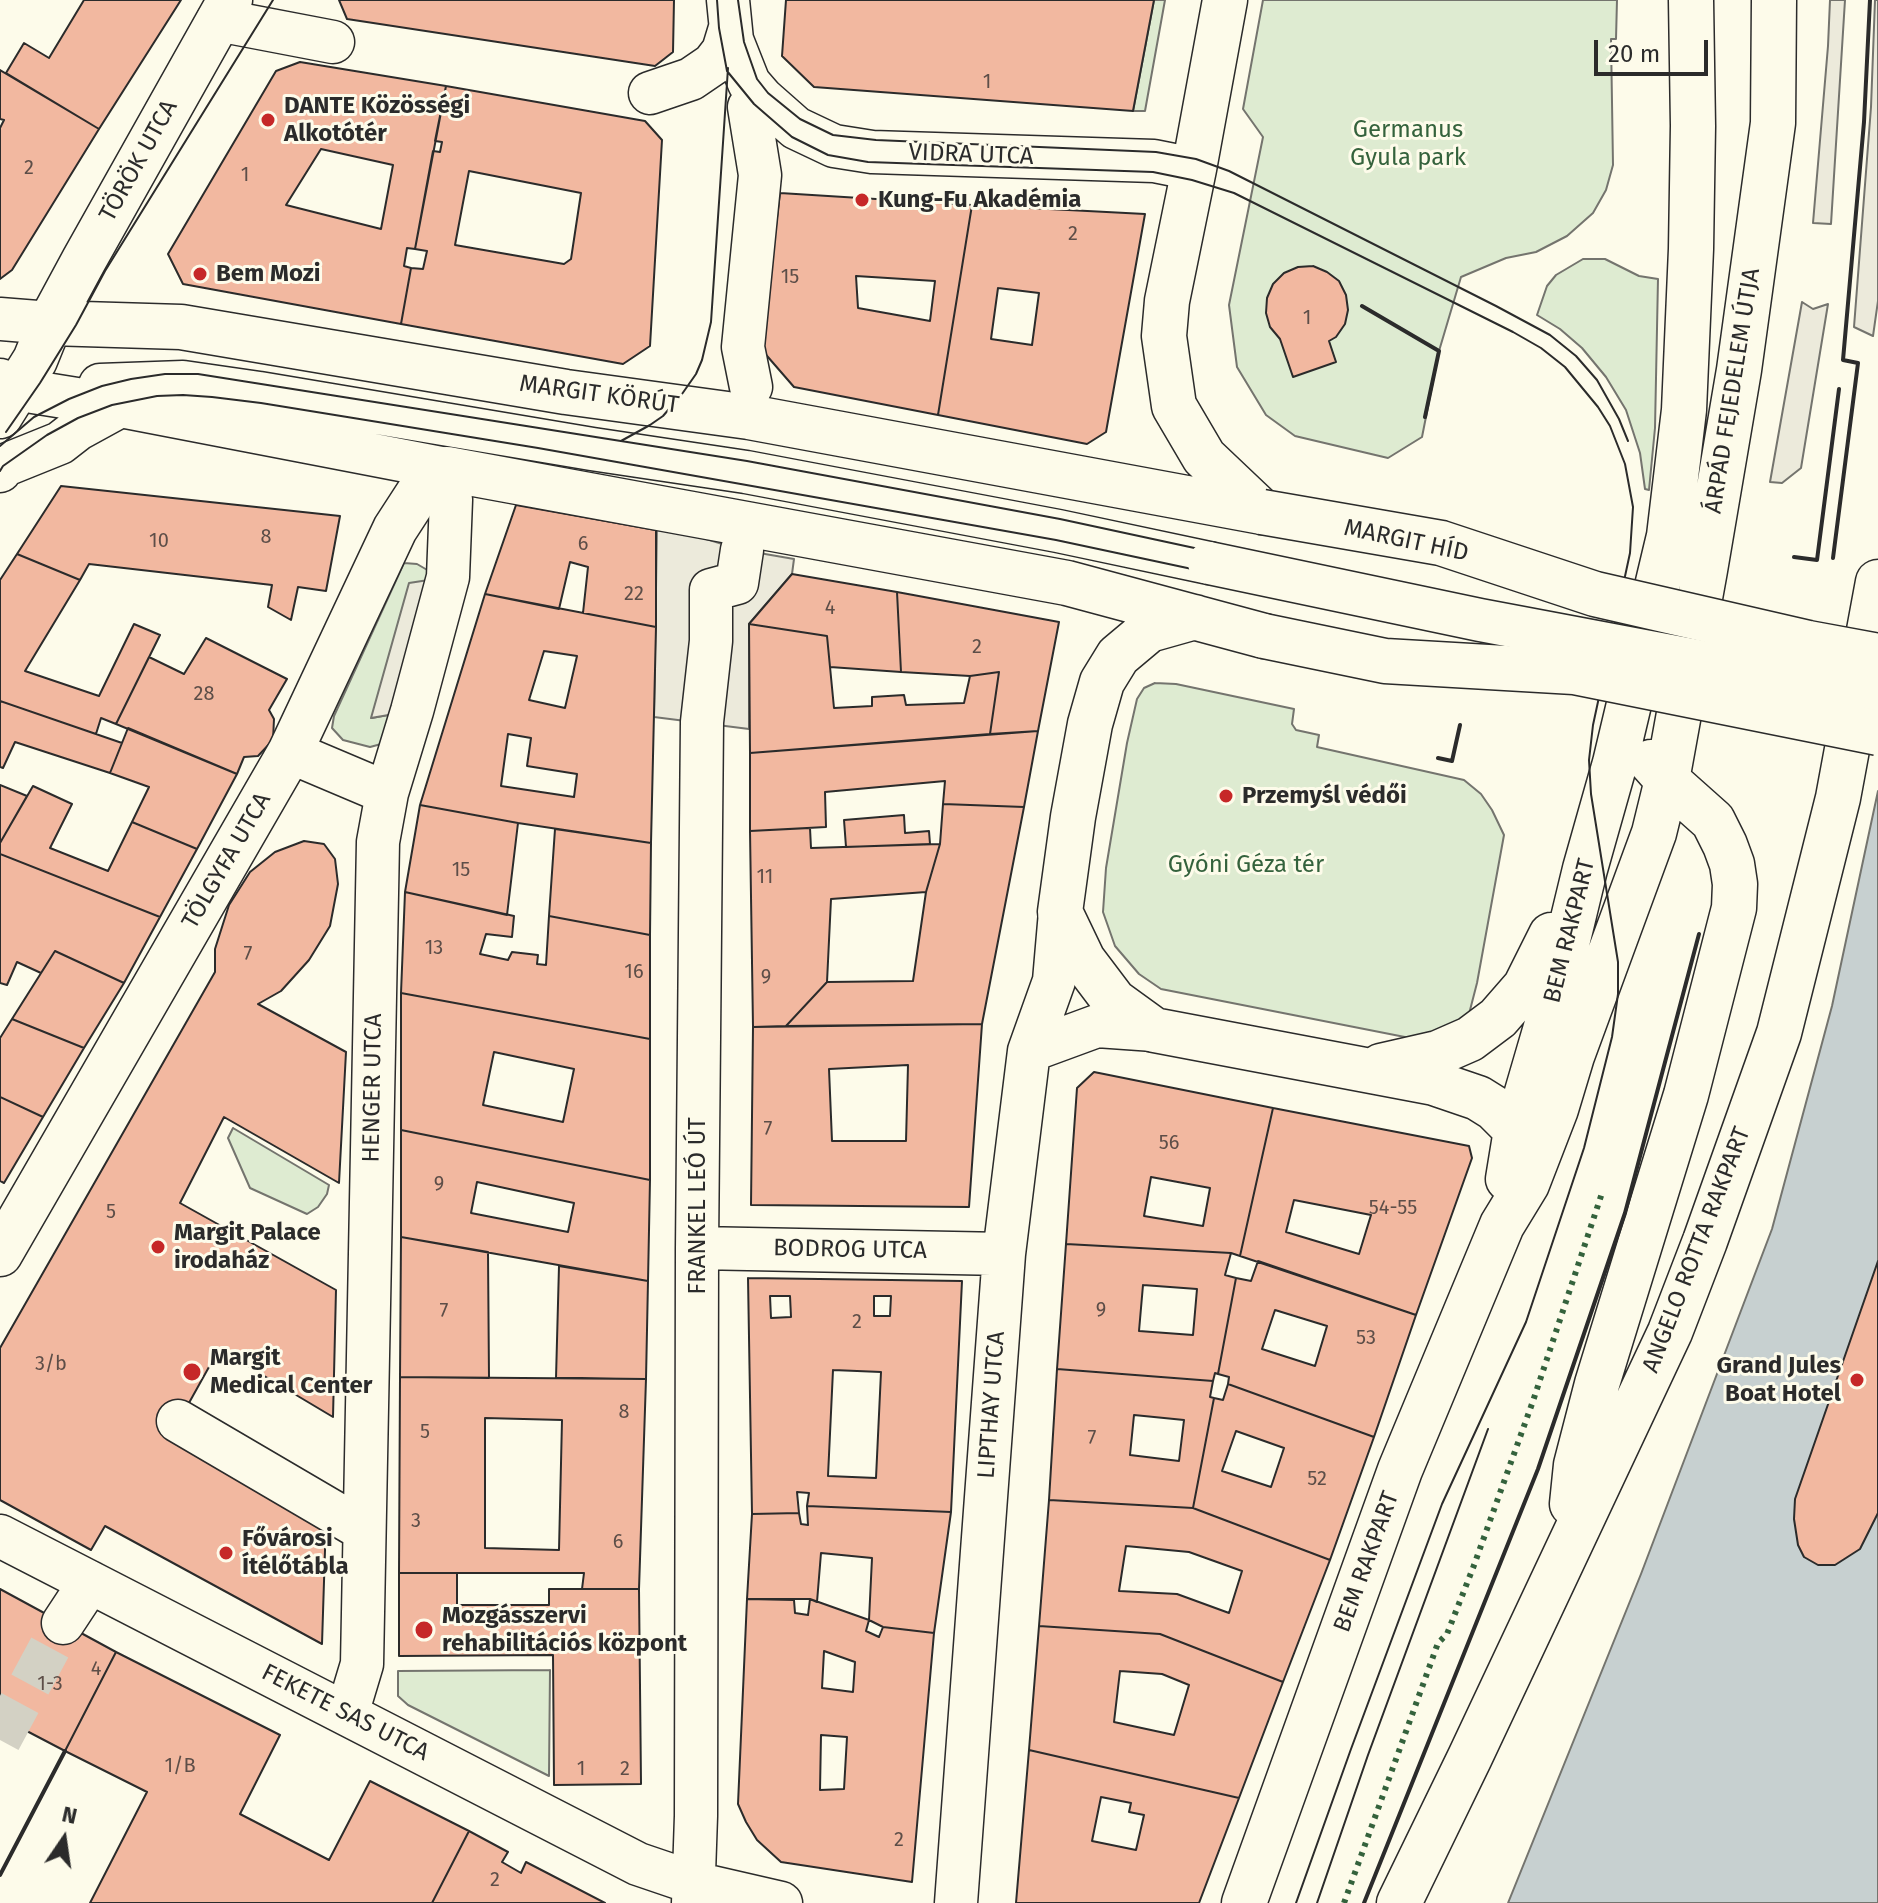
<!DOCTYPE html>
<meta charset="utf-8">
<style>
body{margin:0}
#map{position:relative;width:1878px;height:1903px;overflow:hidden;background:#fdfbea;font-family:"Fira Sans",sans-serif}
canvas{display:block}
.north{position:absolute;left:24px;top:1799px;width:80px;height:80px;-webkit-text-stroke:6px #fdfbea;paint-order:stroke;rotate:13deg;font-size:22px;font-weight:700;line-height:32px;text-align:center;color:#2b2b2b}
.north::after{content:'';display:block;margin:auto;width:28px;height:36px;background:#2b2b2b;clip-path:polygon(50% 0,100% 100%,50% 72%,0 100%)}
.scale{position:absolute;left:1594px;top:40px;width:114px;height:36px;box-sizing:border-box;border:4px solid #2b2b2b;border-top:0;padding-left:10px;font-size:24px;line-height:28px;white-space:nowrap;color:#2b2b2b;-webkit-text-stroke:6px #fdfbea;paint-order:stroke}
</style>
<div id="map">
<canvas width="1878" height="1903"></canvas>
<div class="north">N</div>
<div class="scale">20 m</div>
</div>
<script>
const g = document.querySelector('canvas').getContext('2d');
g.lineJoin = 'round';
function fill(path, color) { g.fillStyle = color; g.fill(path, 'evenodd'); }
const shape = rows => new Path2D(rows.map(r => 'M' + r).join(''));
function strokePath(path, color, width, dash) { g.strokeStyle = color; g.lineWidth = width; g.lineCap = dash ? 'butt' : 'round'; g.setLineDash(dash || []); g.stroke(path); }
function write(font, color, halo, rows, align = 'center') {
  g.font = font + ' "Fira Sans",sans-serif'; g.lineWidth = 6; g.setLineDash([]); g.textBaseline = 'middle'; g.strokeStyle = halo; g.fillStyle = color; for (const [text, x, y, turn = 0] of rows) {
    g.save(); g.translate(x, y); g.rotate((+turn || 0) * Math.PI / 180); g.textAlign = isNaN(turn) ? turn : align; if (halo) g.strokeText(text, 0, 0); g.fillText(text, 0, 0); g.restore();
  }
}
const green = shape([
 [1154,0,1165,0,1145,111,1133,111,1154,0],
 [1263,0,1617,0,1616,39,1611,39,1613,165,1606,190,1593,213,1567,236,1536,252,1506,258,1461,277,1439,351,1422,437,1388,458,1295,436,1266,415,1237,367,1229,305,1263,137,1243,109,1263,0],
 [1583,259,1605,259,1639,276,1658,279,1655,428,1649,490,1645,489,1640,453,1626,410,1606,377,1582,348,1560,329,1537,315,1547,286,1556,275,1583,259],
 [404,563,417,564,429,571,432,580,372,718,393,714,385,743,370,747,343,740,332,728,334,716,404,563],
 [1155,683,1176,684,1294,709,1292,724,1296,730,1319,735,1317,747,1464,780,1481,794,1492,810,1504,835,1477,983,1469,1014,1457,1027,1415,1039,1161,989,1139,974,1115,946,1103,912,1106,868,1127,743,1137,699,1144,688,1155,683],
 [233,1128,329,1185,327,1194,318,1207,307,1214,250,1188,228,1138,233,1128],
 [550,1670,549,1776,408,1705,398,1696,398,1671,550,1670]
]);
fill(green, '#deebd1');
strokePath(green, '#74746e', 2);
const parking = shape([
 [1830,0,1845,0,1831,224,1813,223,1828,46,1830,0],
 [1875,0,1878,0,1878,301,1873,336,1854,327,1871,107,1875,0],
 [1802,302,1813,309,1828,304,1801,468,1782,483,1770,482,1802,302],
 [657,524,742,550,794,559,792,574,749,624,749,729,654,717,657,524],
 [448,577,412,711,371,718,409,583,448,577]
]);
fill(parking, '#eceadb');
strokePath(parking, '#74746e', 2);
const water = shape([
 [1878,791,1878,1903,1508,1903,1641,1574,1772,1229,1832,1006,1878,791]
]);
fill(water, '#c7d0d0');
strokePath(water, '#74746e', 2);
const building = shape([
 [84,0,181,0,99,129,6,73,24,43,49,58,84,0],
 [339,0,674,0,673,52,655,66,347,19,339,0],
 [786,0,1154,0,1133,111,814,87,782,56,786,0],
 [300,62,446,86,415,249,407,248,404,266,411,268,401,324,183,284,168,254,276,71,300,62],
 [321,149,393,165,381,229,286,205,321,149],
 [0,70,99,129,12,270,0,279,0,128,4,120,0,119,0,70],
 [446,86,645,121,662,140,650,346,623,364,401,324,411,268,423,269,427,251,415,249,433,151,440,152,442,142,435,141,446,86],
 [469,171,581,193,571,259,564,264,455,245,469,171],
 [780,193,972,205,938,415,794,387,761,349,780,193],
 [856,276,935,281,930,321,858,308,856,276],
 [972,205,1145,214,1106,432,1087,444,938,415,972,205],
 [998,288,1039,293,1032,345,991,339,998,288],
 [1313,266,1327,272,1339,281,1346,295,1348,310,1345,324,1336,337,1329,341,1336,362,1293,377,1280,339,1270,327,1266,313,1267,298,1273,284,1284,273,1298,267,1313,266],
 [61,486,340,516,326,591,298,587,291,620,268,607,272,585,89,564,80,580,17,554,61,486],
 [516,505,656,530,656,627,583,613,588,567,570,562,559,609,485,594,516,505],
 [17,554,80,580,25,671,99,696,134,624,160,635,116,724,101,718,96,734,0,701,0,580,17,554],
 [792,574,897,592,901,672,830,667,827,636,749,624,792,574],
 [897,592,1059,622,1038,731,990,734,999,672,970,676,901,672,897,592],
 [485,594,656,627,651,843,518,823,420,805,485,594],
 [544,651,577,656,565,708,529,700,544,651],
 [508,734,531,738,527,766,577,774,574,797,501,786,508,734],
 [749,624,827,636,834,708,872,706,872,697,904,695,906,705,964,703,970,676,999,672,990,734,750,753,749,624],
 [206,638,287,679,269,710,274,719,273,740,258,756,244,757,237,774,116,724,149,657,184,674,206,638],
 [0,701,122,743,110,773,15,742,3,768,0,767,0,701],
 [128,728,237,774,197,849,132,822,149,787,110,773,128,728],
 [1038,731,1024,807,943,804,945,781,825,792,826,827,750,831,750,753,1038,731],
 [0,785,27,796,0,843,0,785],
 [33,786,72,804,50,848,108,871,132,822,197,849,160,917,0,854,0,843,33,786],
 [943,804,1024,807,982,1024,786,1026,827,982,913,981,926,892,940,844,943,804],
 [420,805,518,823,507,915,405,892,420,805],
 [904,815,905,833,929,831,930,844,846,847,844,820,904,815],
 [810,828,811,848,940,844,926,892,831,899,827,982,786,1026,753,1027,750,831,810,828],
 [555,829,651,843,650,935,549,916,555,829],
 [304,841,324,844,335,859,338,884,330,926,309,960,281,991,258,1004,346,1052,339,1183,224,1117,180,1203,336,1290,333,1417,219,1349,175,1428,326,1519,322,1644,105,1526,91,1550,0,1500,0,1348,215,972,215,949,229,905,250,872,275,852,304,841],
 [0,854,160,917,124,983,55,951,41,973,17,962,7,985,0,983,0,854],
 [405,892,514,916,512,937,486,934,480,954,508,960,512,952,538,955,537,964,546,965,549,916,650,935,650,1039,401,993,405,892],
 [55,951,124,983,84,1048,12,1019,55,951],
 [401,993,650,1039,650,1180,401,1130,401,993],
 [494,1052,574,1069,563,1122,483,1105,494,1052],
 [12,1019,84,1048,43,1117,0,1097,0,1038,12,1019],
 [982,1024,969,1207,751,1205,753,1027,982,1024],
 [908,1065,906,1141,832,1141,829,1069,908,1065],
 [1094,1072,1273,1108,1240,1256,1231,1253,1066,1244,1077,1088,1094,1072],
 [1151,1177,1210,1188,1203,1226,1144,1216,1151,1177],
 [0,1097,43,1117,4,1183,0,1181,0,1097],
 [1273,1108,1469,1146,1472,1158,1416,1315,1240,1256,1273,1108],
 [1294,1200,1371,1215,1359,1254,1286,1232,1294,1200],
 [401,1130,650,1180,648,1281,401,1237,401,1130],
 [477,1182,574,1203,568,1232,471,1213,477,1182],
 [401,1237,488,1252,489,1378,400,1377,401,1237],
 [1066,1244,1231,1253,1225,1275,1236,1278,1218,1374,1215,1373,1213,1381,1057,1369,1066,1244],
 [1143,1285,1197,1289,1193,1335,1139,1331,1143,1285],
 [1258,1261,1416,1315,1374,1437,1228,1384,1229,1377,1218,1374,1236,1278,1251,1281,1258,1261],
 [1275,1310,1327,1326,1315,1366,1262,1349,1275,1310],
 [1878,1261,1878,1513,1860,1549,1835,1565,1818,1565,1804,1557,1798,1545,1794,1519,1795,1499,1878,1261],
 [559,1266,648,1281,646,1379,556,1378,559,1266],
 [748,1278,962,1281,951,1512,807,1506,809,1493,797,1492,799,1513,752,1514,748,1278],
 [770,1296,790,1296,791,1317,771,1318,770,1296],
 [874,1296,891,1296,890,1316,874,1316,874,1296],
 [833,1370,881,1372,876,1478,828,1476,833,1370],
 [1057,1369,1213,1381,1210,1397,1214,1398,1193,1508,1049,1500,1057,1369],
 [1134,1415,1184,1420,1179,1461,1130,1455,1134,1415],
 [400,1377,646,1379,639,1589,582,1589,584,1573,399,1573,400,1377],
 [485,1418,562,1420,559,1550,485,1548,485,1418],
 [1228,1384,1374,1437,1330,1560,1193,1508,1214,1398,1223,1400,1228,1384],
 [1236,1431,1284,1448,1271,1487,1222,1471,1236,1431],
 [1049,1500,1193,1508,1330,1560,1283,1682,1160,1634,1039,1626,1049,1500],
 [1126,1546,1189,1552,1242,1571,1229,1613,1177,1594,1119,1591,1126,1546],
 [807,1506,951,1512,934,1633,883,1627,869,1620,872,1558,821,1553,817,1602,810,1599,747,1599,752,1514,799,1513,801,1524,808,1525,807,1506],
 [399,1573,457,1573,457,1605,549,1605,549,1589,639,1589,641,1784,554,1785,553,1655,399,1656,399,1573],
 [0,1589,116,1652,65,1751,0,1717,0,1589],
 [747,1599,794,1600,795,1613,808,1615,810,1599,869,1620,866,1631,879,1637,883,1627,934,1633,912,1882,781,1862,757,1840,746,1822,738,1804,747,1599],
 [824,1651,855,1662,853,1692,822,1688,824,1651],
 [821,1735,847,1737,844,1789,820,1790,821,1735],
 [1039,1626,1160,1634,1283,1682,1239,1798,1029,1750,1039,1626],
 [1120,1671,1162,1674,1189,1685,1174,1735,1114,1722,1120,1671],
 [116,1652,280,1735,240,1814,329,1860,370,1781,469,1831,432,1903,90,1903,147,1792,65,1751,116,1652],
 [1029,1750,1239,1798,1199,1903,1016,1903,1029,1750],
 [1101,1797,1131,1803,1129,1812,1144,1815,1136,1850,1092,1841,1101,1797],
 [469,1831,508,1852,502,1862,521,1873,526,1862,605,1903,432,1903,469,1831]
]);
fill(building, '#f2b8a0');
strokePath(building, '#2b2b2b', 2);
strokePath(shape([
 [0,1740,63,1623]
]), '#d3d1c4', 42, [42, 21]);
const minor = shape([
 [728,0,732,40,749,83,762,98,796,128,834,146,872,152,1154,161,1194,169],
 [218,20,333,42],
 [650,93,691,79,713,64,723,51,730,28],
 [749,107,760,175,743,347,751,387],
 [0,319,50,323],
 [0,380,33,392,120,406,447,469,451,500,448,577,412,711,387,793,378,842,362,1664,347,1714],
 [100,385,183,382,259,393,592,449,746,472,1058,531,1209,563],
 [0,471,3,466,60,443,78,429,120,406,129,403],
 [290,752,387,793],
 [1029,1051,1097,1026,1154,1030],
 [697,1248,1004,1254],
 [178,1421,364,1530],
 [0,1536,638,1864,694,1883,781,1903],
 [63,1623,90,1582],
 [693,1903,696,1816,697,1248,702,722,711,641,711,590,737,583,742,550],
 [956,1903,1004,1254,1029,1051,1054,981,1060,912]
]);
const major = shape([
 [1225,0,1194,169,1167,301,1164,336,1174,406,1204,457,1262,512],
 [50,323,181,327,566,392,749,417,1262,512],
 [0,416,35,360,50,323,84,260,230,0],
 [1195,617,1149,630,1118,656,1102,682,1090,724,1073,817,1060,912,1083,960,1114,1001,1154,1030,1434,1083,1478,1098,1494,1108,1516,1130,1522,1156],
 [1381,1066,1438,1053,1470,1039,1498,1018,1525,987,1551,935],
 [1508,1179,1516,1130,1551,1010,1585,869,1615,763,1669,536,1684,410,1691,249,1693,126,1691,0],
 [0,1254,290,752,395,529,419,492,447,469,1067,583,1264,636],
 [1572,1504,1576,1465,1597,1384,1686,1095,1734,908,1735,884,1732,864,1725,845,1713,821,1667,780,1651,762],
 [1244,1903,1400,1470,1502,1225,1527,1184,1556,1109,1572,1056,1654,833,1667,780,1705,570,1739,370,1773,123,1774,0],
 [1399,1903,1470,1757,1670,1332,1705,1241,1779,1033,1838,798,1878,582]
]);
strokePath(minor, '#2b2b2b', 45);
strokePath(major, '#2b2b2b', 47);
strokePath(minor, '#fdfbea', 42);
strokePath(major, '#fdfbea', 44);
strokePath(shape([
 [717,0,719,28,727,71,754,104,792,137,828,155,868,162,1153,172,1192,180,1234,193,1513,332,1541,348,1565,367,1598,407,1610,426,1625,464,1633,507,1630,553,1593,725,1589,760,1591,794,1618,962,1618,994,1612,1037,1584,1148,1526,1322,1442,1504,1351,1749,1296,1903],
 [738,0,744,42,757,79,768,93,800,119,833,135,876,140,1156,152,1196,159,1229,171,1496,306,1550,335,1576,356,1597,380,1619,419,1628,441],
 [6,432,40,383,76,325,105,271,273,0],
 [621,441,650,425,663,416,682,394,696,374,702,360,711,322,728,68],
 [0,446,34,417,69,399,102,386,131,379,165,374,198,374,747,461,1060,519,1482,610,1878,682],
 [0,471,3,466,47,435,78,418,112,405,157,396,183,395,212,397,261,403,538,448,1056,540,1478,630,1878,706],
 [1317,1903,1368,1755,1488,1429]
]), '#2b2b2b', 2);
const minorBridge = shape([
 [1209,563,1480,620,1878,695]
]);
const majorBridge = shape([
 [1262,512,1441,543,1595,594,1808,643,1878,656],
 [1264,636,1385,661,1574,672,1878,733]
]);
strokePath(minorBridge, '#2b2b2b', 45, []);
strokePath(majorBridge, '#2b2b2b', 47, []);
strokePath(minorBridge, '#fdfbea', 42);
strokePath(majorBridge, '#fdfbea', 44);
strokePath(shape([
 [1344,1903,1438,1643,1447,1634,1473,1568,1533,1401,1602,1193]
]), '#34623c', 6, [4, 6]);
strokePath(shape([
 [1362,306,1439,351,1425,417],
 [1794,557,1817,560,1839,389],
 [1833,558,1858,363,1843,360,1864,122,1870,0],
 [1438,758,1452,761,1460,725],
 [0,1875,65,1751],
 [1364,1903,1538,1469,1625,1213,1699,934]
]), '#2b2b2b', 4);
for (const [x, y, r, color] of [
 [268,120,8,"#c62828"],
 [862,200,8,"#c62828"],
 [200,274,8,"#c62828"],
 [1226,796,8,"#c62828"],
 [158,1247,8,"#c62828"],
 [192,1372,10,"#c62828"],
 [1857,1380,8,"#c62828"],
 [226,1553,8,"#c62828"],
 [424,1630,10,"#c62828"]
]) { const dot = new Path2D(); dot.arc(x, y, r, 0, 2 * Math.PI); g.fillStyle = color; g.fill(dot); strokePath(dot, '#fdfbea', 3); }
write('20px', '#5d4e48', null, [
 ["1",987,82],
 ["2",29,168],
 ["1",245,175],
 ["2",1073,234],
 ["15",790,277],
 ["1",1307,318],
 ["8",266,537],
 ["10",159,541],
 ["6",583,544],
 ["22",634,594],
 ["4",830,608],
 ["2",977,647],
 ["28",204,694],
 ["15",461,870],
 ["11",765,877],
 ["13",434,948],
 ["7",248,954],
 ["16",634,972],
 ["9",766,977],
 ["7",768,1129],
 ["56",1169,1143],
 ["9",439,1184],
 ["54-55",1393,1208],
 ["5",111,1212],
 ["9",1101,1310],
 ["7",444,1311],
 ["2",857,1322],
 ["53",1366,1338],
 ["3/b",51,1364],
 ["8",624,1412],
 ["5",425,1432],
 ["7",1092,1438],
 ["52",1317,1479],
 ["3",416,1521],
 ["6",618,1542],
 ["4",96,1669],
 ["1-3",50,1684],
 ["1/B",180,1766],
 ["1",581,1769],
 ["2",625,1769],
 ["2",899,1840],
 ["2",495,1880]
]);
write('bold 24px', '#2b2b2b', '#fdfbea', [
 ["DANTE Közösségi",284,106],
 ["Alkotótér",284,134],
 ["Kung-Fu Akadémia",878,200],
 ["Bem Mozi",216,274],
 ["Przemyśl védői",1242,796],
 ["Margit Palace",174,1233],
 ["irodaház",174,1261],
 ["Margit",210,1358],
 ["Medical Center",210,1386],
 ["Grand Jules",1841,1366,"right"],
 ["Boat Hotel",1841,1394,"right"],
 ["Fővárosi",242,1539],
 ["Ítélőtábla",242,1567],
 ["Mozgásszervi",442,1616],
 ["rehabilitációs központ",442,1644]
], 'left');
write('24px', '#34623c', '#fdfbea', [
 ["Germanus",1408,130],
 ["Gyula park",1408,158],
 ["Gyóni Géza tér",1246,865]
]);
write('24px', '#2b2b2b', '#fdfbea', [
 ["VIDRA UTCA",971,155,2],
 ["TÖRÖK UTCA",139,161,-61],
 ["ÁRPÁD FEJEDELEM ÚTJA",1733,391,-81],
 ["MARGIT KÖRÚT",599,395,8],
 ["MARGIT HÍD",1406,541,12],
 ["TÖLGYFA UTCA",227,861,-60],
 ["BEM RAKPART",1570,931,-76],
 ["HENGER UTCA",373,1088,-89],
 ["FRANKEL LEÓ ÚT",698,1206,-90],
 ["BODROG UTCA",850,1250,1],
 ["ANGELO ROTTA RAKPART",1697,1250,-69],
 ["LIPTHAY UTCA",992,1405,-86],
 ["BEM RAKPART",1367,1562,-70],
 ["FEKETE SAS UTCA",345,1713,27]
]);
</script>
